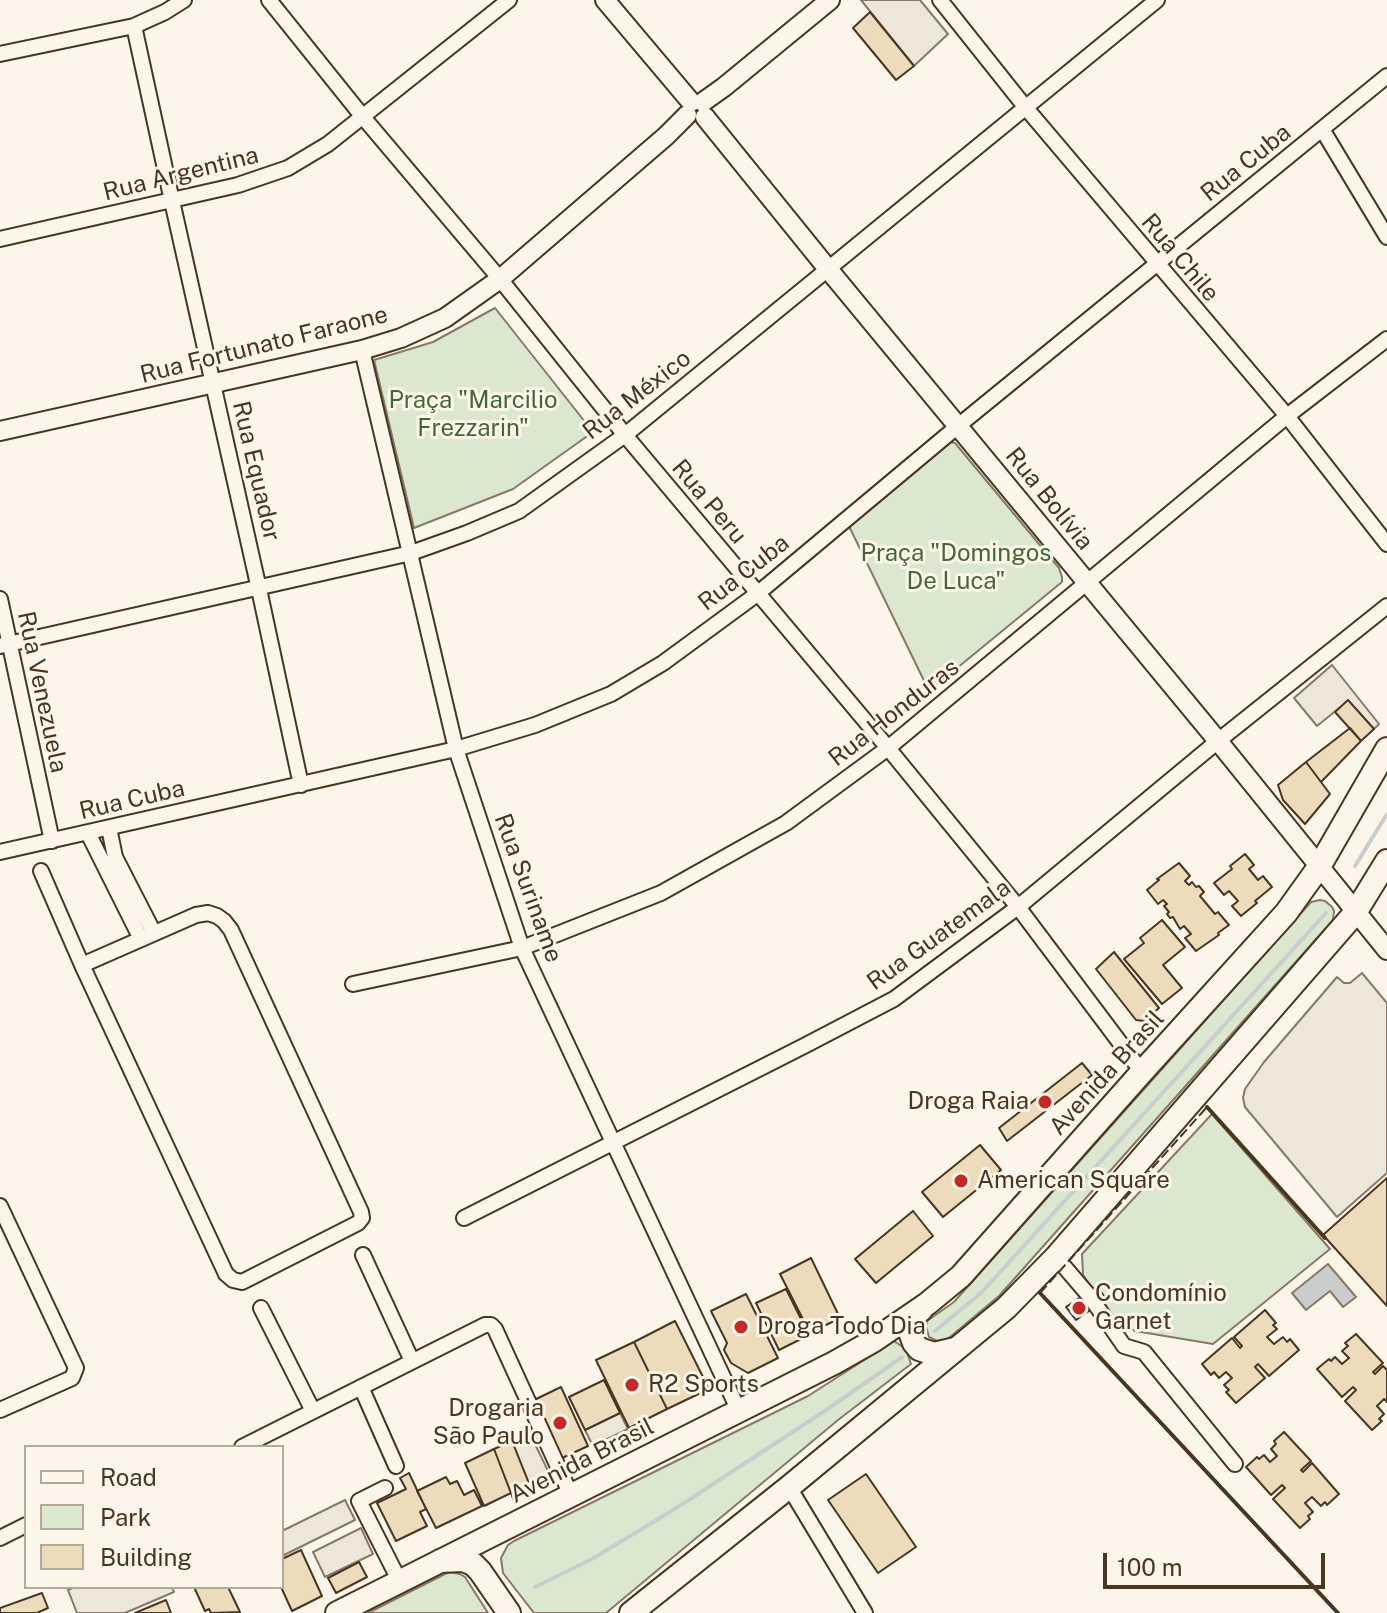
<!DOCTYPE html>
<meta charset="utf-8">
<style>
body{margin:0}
#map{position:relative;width:1387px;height:1613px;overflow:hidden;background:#fbf6e9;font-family:"Public Sans",sans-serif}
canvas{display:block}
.legend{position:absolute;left:24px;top:1445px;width:260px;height:144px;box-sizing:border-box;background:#fbf6e9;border:2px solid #b4a999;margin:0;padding:10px 14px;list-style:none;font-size:24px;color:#4a3520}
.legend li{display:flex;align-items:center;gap:16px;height:40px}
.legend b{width:40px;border:2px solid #b4a999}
.scale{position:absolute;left:1103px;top:1553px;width:222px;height:36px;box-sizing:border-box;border:4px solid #4a3520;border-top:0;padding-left:10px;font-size:24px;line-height:28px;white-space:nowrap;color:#4a3520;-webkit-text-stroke:6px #fbf6e9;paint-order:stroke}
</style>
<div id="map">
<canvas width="1387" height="1613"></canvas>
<ul class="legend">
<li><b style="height:10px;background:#fbf6e9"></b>Road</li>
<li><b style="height:22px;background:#dce7d0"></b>Park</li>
<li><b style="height:22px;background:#ecdcbc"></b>Building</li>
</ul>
<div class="scale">100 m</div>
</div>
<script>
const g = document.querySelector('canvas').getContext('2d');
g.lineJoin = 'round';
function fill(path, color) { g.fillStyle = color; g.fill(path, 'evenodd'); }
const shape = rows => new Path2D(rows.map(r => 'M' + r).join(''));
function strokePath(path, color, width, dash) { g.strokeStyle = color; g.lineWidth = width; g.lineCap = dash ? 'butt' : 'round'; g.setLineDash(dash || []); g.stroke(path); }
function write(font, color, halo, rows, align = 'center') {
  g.font = font + ' "Public Sans",sans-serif'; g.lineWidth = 6; g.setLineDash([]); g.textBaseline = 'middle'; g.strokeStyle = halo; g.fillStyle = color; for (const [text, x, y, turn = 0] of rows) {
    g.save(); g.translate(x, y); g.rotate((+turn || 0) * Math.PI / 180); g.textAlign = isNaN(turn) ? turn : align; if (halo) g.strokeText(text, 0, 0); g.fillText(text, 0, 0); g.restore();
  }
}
const green = shape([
 [495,308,593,432,513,489,414,528,374,360,433,342,495,308],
 [950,442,955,443,1059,568,1062,577,1062,582,929,691,847,522,950,442],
 [1320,900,1325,901,1332,907,1334,911,1333,920,999,1296,944,1342,939,1342,929,1337,926,1326,927,1321,954,1302,1311,902,1320,900],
 [1212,1114,1330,1249,1213,1344,1135,1331,1114,1320,1083,1275,1082,1254,1212,1114],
 [894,1341,906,1349,911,1364,838,1420,606,1613,534,1613,503,1573,501,1558,508,1545,514,1541,808,1396,894,1341],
 [449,1572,460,1574,465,1577,488,1613,368,1613,449,1572]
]);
fill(green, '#dce7d0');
strokePath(green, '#887966', 2);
const parking = shape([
 [861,0,920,0,948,34,914,66,861,0],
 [1332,665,1379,724,1374,729,1348,701,1317,726,1294,698,1332,665],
 [1362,973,1387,1003,1387,1173,1337,1217,1245,1107,1243,1098,1245,1089,1264,1062,1337,977,1344,983,1350,983,1362,973],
 [620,1413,628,1429,593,1446,585,1430,620,1413],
 [529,1432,554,1483,532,1491,512,1441,529,1432],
 [345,1500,355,1520,282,1556,282,1531,345,1500],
 [361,1528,373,1554,325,1577,313,1552,361,1528],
 [75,1587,172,1587,174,1592,125,1613,77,1613,68,1590,75,1587]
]);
fill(parking, '#ede7d9');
strokePath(parking, '#887966', 2);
const water = shape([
 [1328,1264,1356,1297,1343,1307,1330,1291,1306,1310,1292,1293,1328,1264]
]);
fill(water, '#c9cecd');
strokePath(water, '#887966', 2);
strokePath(shape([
 [1355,866,1387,814],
 [935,1331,982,1292,1326,913],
 [535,1587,592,1559,670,1512,825,1411,902,1357]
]), '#c9cecd', 4);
const building = shape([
 [870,12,914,66,896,80,853,28,870,12],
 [1348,700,1374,729,1361,741,1335,712,1348,700],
 [1350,728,1361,741,1321,782,1306,762,1350,728],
 [1306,762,1330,794,1305,824,1283,800,1278,785,1306,762],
 [1245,854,1254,865,1249,869,1258,880,1263,876,1272,887,1255,901,1257,903,1241,916,1232,906,1238,901,1229,891,1224,895,1214,883,1232,869,1230,866,1245,854],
 [1179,863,1190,876,1185,881,1189,885,1192,882,1196,887,1199,886,1204,892,1200,896,1215,914,1218,912,1229,925,1218,933,1219,935,1196,951,1185,938,1191,934,1184,926,1180,929,1173,917,1170,918,1167,914,1169,912,1164,906,1167,904,1163,900,1158,904,1147,890,1159,880,1157,879,1179,863],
 [1162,920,1185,947,1163,965,1182,988,1162,1004,1124,959,1144,943,1140,938,1162,920],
 [1114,952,1159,1008,1144,1021,1136,1020,1096,969,1114,952],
 [1082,1063,1092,1075,1007,1141,999,1128,1082,1063],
 [980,1145,1001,1170,943,1217,922,1192,980,1145],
 [1387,1178,1387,1306,1323,1235,1387,1178],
 [913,1211,933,1236,876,1283,855,1259,913,1211],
 [811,1258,840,1318,810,1333,780,1274,811,1258],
 [1097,1286,1106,1299,1076,1320,1066,1307,1097,1286],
 [786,1289,809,1335,779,1350,756,1303,786,1289],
 [746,1294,778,1358,748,1373,731,1363,724,1350,727,1343,711,1311,746,1294],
 [1082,1296,1092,1309,1076,1320,1066,1307,1082,1296],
 [1265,1310,1276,1323,1273,1325,1277,1329,1267,1337,1274,1344,1283,1337,1287,1342,1290,1339,1299,1350,1269,1376,1258,1364,1255,1367,1265,1378,1236,1403,1226,1392,1229,1390,1224,1385,1232,1378,1226,1372,1219,1378,1214,1372,1211,1375,1202,1364,1232,1338,1240,1348,1242,1346,1234,1337,1265,1310],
 [675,1321,709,1389,667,1409,634,1342,675,1321],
 [1356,1334,1383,1363,1373,1372,1375,1374,1383,1366,1387,1370,1387,1402,1384,1399,1377,1406,1384,1414,1379,1419,1382,1421,1372,1430,1345,1401,1356,1390,1353,1387,1342,1397,1317,1369,1329,1359,1331,1361,1335,1357,1342,1364,1349,1358,1342,1351,1348,1346,1345,1343,1356,1334],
 [634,1342,667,1409,629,1428,596,1360,634,1342],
 [604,1380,620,1413,585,1430,569,1397,604,1380],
 [561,1387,588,1446,560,1459,532,1401,561,1387],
 [1284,1432,1311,1461,1301,1470,1303,1472,1312,1463,1339,1494,1327,1505,1325,1502,1321,1506,1312,1497,1305,1503,1313,1512,1308,1516,1310,1519,1300,1528,1273,1499,1285,1488,1282,1485,1271,1495,1246,1467,1257,1457,1259,1459,1264,1455,1270,1462,1277,1456,1271,1449,1276,1444,1274,1441,1284,1432],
 [512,1441,532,1491,514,1501,494,1449,512,1441],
 [494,1449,511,1493,484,1506,465,1463,494,1449],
 [409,1473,426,1509,420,1512,427,1526,396,1541,377,1503,406,1489,400,1478,409,1473],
 [866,1474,916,1547,878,1573,828,1500,866,1474],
 [446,1477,450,1484,457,1481,464,1495,474,1490,482,1506,436,1528,417,1491,446,1477],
 [301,1550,322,1596,292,1611,281,1587,282,1559,301,1550],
 [359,1562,367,1577,336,1593,328,1578,359,1562],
 [194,1587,228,1587,240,1612,211,1613,209,1609,205,1611,194,1587],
 [42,1593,48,1608,37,1613,0,1613,0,1608,42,1593],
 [166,1600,171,1613,135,1613,166,1600]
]);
fill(building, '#ecdcbc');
strokePath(building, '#4a3520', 2);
const minor = shape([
 [269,0,363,117,500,279,625,435,888,748,1018,907,1142,1072],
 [940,0,1026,108,1287,416,1387,544],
 [134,26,172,201,259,589,301,785],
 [0,54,134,26,165,12,184,0],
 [1322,129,1387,237],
 [0,239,238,185,288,168,328,144,509,0],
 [362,350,456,749,522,948,739,1411],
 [0,599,52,841],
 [0,646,411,553,467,533,519,511,625,435,1157,0],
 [109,828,115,857,154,933],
 [88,833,141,939],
 [0,852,456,749,535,725,611,694,663,663,757,594,958,426,1387,76],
 [41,871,82,965,226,1274,233,1280,242,1282,358,1223,362,1218,361,1212,231,930,224,921,217,916,208,913,196,915,82,965],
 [353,984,522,948,661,893,786,823,888,748,1287,416,1387,339],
 [0,1206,76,1368,72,1378,0,1410],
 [464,1218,804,1046,894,999,1018,907,1218,741,1387,606],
 [363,1255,412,1361],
 [1056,1257,1091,1298,1124,1346,1144,1352,1235,1464],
 [261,1308,313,1411],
 [361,1387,396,1466],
 [242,1447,485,1325,491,1325,495,1329,571,1495],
 [789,1487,865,1613],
 [385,1488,359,1501,400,1582],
 [0,1538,26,1525]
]);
const secondary = shape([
 [605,0,691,102],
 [703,102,724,87,830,0],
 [705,117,828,269,1218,741,1387,950],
 [0,431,362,350,401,338,445,318,500,279,666,136,687,115]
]);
const primary = shape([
 [921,1310,916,1314,911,1327,911,1335,914,1343,919,1349,934,1354,955,1349],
 [440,1561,463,1560,473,1564,480,1571,509,1613],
 [337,1613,834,1363,873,1341,927,1304,961,1276,1142,1072,1286,913,1319,867,1387,749],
 [631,1613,789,1487,1006,1308,1056,1257,1355,913,1387,861]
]);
strokePath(minor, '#4a3520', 18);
strokePath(secondary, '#4a3520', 22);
strokePath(primary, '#4a3520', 26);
strokePath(minor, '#fbf6e9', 14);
strokePath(secondary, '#fbf6e9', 18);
strokePath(primary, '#fbf6e9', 22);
strokePath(shape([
 [1040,1293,1207,1107]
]), '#4a3520', 2, [10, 4]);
strokePath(shape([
 [1207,1107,1325,1238],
 [1040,1293,1338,1613]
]), '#4a3520', 4);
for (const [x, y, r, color] of [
 [1045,1102,8,"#c62828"],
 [961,1181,8,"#c62828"],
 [1079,1308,8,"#c62828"],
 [741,1327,8,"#c62828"],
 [632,1385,8,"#c62828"],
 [560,1423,8,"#c62828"]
]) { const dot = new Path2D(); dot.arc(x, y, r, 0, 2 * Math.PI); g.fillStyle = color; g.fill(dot); strokePath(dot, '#fbf6e9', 3); }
write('24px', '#4a3520', '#fbf6e9', [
 ["Rua Cuba",1246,163,-39],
 ["Rua Argentina",181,174,-14],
 ["Rua Chile",1180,258,50],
 ["Rua Fortunato Faraone",264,345,-14],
 ["Rua México",637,395,-38],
 ["Rua Equador",256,471,77],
 ["Rua Bolívia",1049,499,51],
 ["Rua Peru",709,502,50],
 ["Rua Cuba",744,573,-38],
 ["Rua Venezuela",42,692,78],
 ["Rua Honduras",894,713,-38],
 ["Rua Cuba",132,800,-13],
 ["Rua Suriname",528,888,70],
 ["Rua Guatemala",939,935,-36],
 ["Avenida Brasil",1107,1073,-48],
 ["Avenida Brasil",582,1461,-27]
]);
write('24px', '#436837', '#fbf6e9', [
 ["Praça \"Marcilio",473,401],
 ["Frezzarin\"",473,429],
 ["Praça \"Domingos",956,554],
 ["De Luca\"",956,582]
]);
write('24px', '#4a3520', '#fbf6e9', [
 ["Droga Raia",1029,1102,"right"],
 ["American Square",977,1181],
 ["Condomínio",1095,1294],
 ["Garnet",1095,1322],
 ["Droga Todo Dia",757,1327],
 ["R2 Sports",648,1385],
 ["Drogaria",544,1409,"right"],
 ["São Paulo",544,1437,"right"]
], 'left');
</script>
